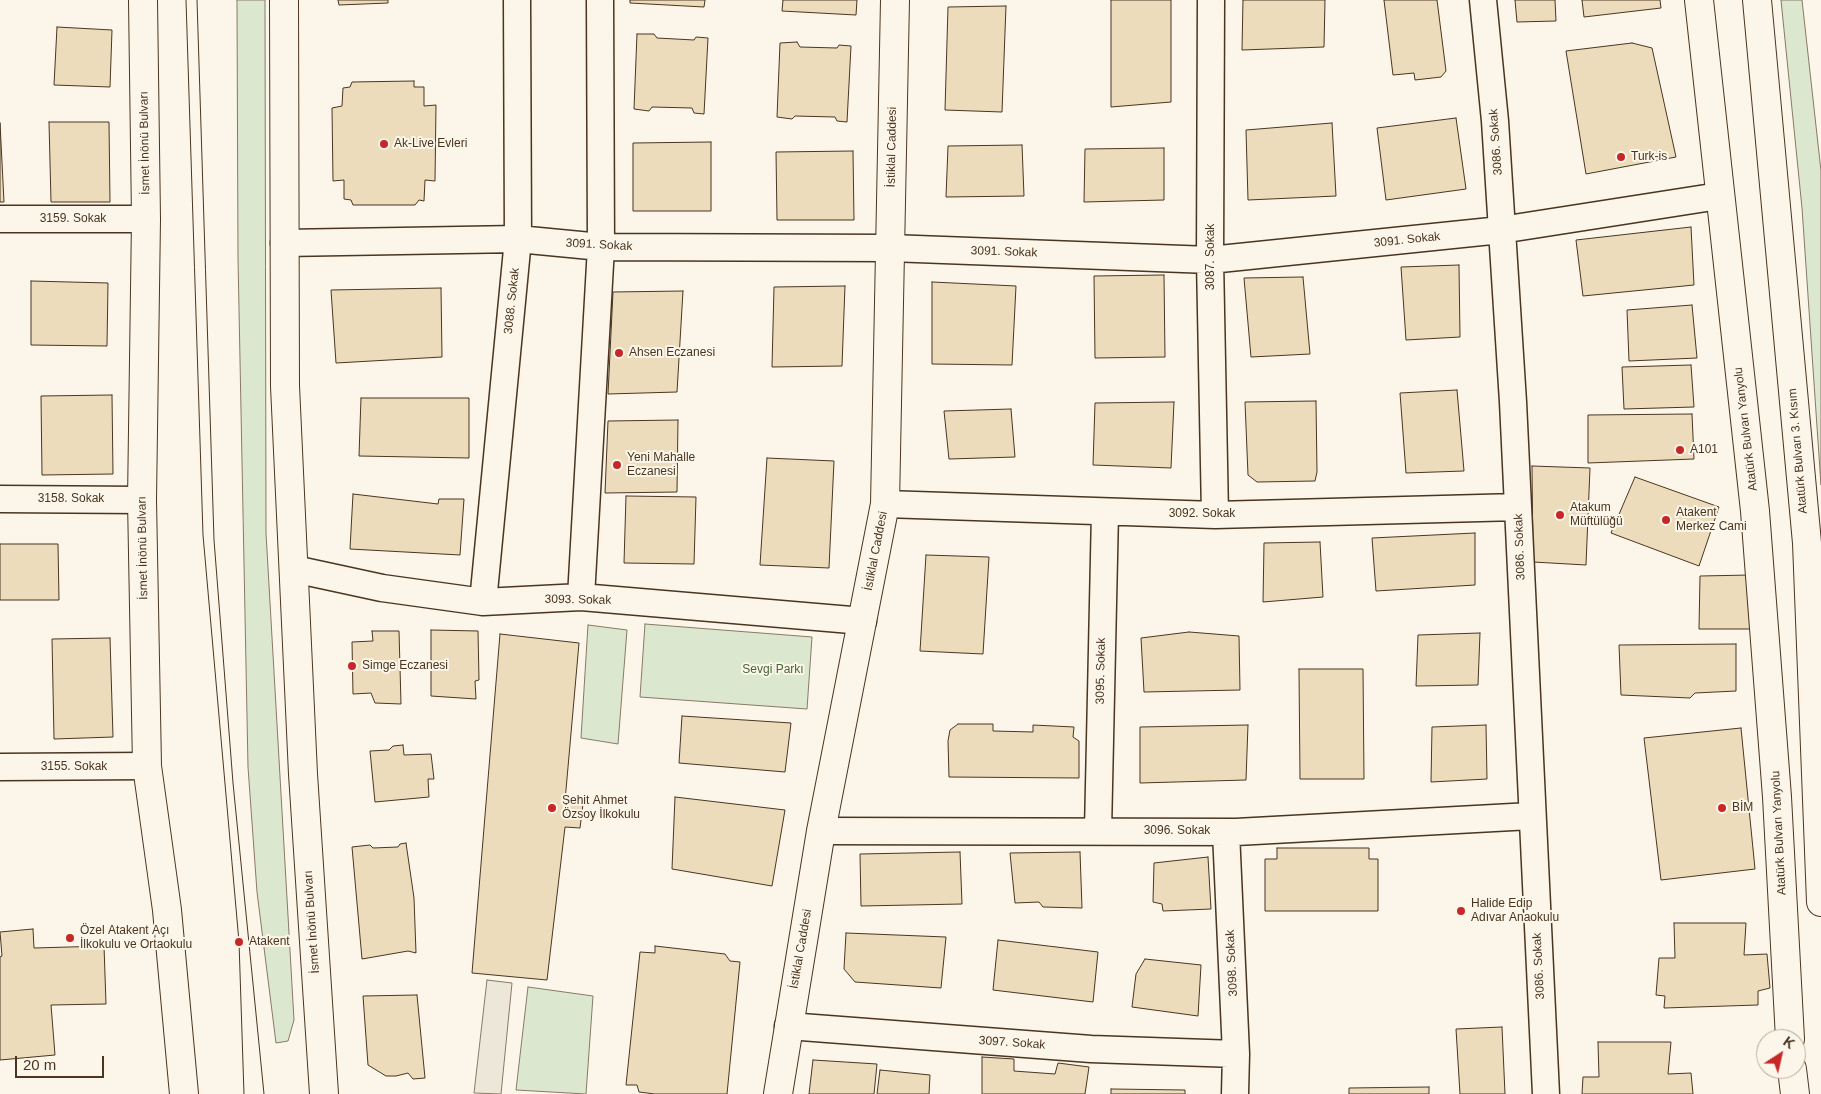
<!DOCTYPE html>
<meta charset="utf-8">
<style>
body{margin:0}
#map{position:relative;width:1821px;height:1094px;overflow:hidden;background:#fbf6e9;font-family:Arial,sans-serif}
canvas{display:block}
.north{position:absolute;left:1756px;top:1029px;width:50px;height:50px;box-sizing:border-box;background:#fbf6e9;border:1px solid #b4a999;border-radius:50%;rotate:35deg;font-size:14px;font-weight:700;line-height:20px;text-align:center;color:#4a3520}
.north::after{content:'';display:block;margin:auto;width:18px;height:22px;background:#c62828;clip-path:polygon(50% 0,100% 100%,50% 72%,0 100%)}
.scale{position:absolute;left:15px;top:1056px;width:89px;height:22px;box-sizing:border-box;border:2px solid #4a3520;border-top:0;padding-left:6px;font-size:15px;line-height:18px;white-space:nowrap;color:#4a3520;-webkit-text-stroke:4px #fbf6e9;paint-order:stroke}
</style>
<div id="map">
<canvas width="1821" height="1094"></canvas>
<div class="north">K</div>
<div class="scale">20 m</div>
</div>
<script>
const g = document.querySelector('canvas').getContext('2d');
g.lineJoin = 'round';
function fill(path, color) { g.fillStyle = color; g.fill(path, 'evenodd'); }
const shape = rows => new Path2D(rows.map(r => 'M' + r).join(''));
function strokePath(path, color, width, dash) { g.strokeStyle = color; g.lineWidth = width; g.lineCap = dash ? 'butt' : 'round'; g.setLineDash(dash || []); g.stroke(path); }
function write(font, color, halo, rows, align = 'center') {
  g.font = font + ' Arial,sans-serif'; g.lineWidth = 4; g.setLineDash([]); g.textBaseline = 'middle'; g.strokeStyle = halo; g.fillStyle = color; for (const [text, x, y, turn = 0] of rows) {
    g.save(); g.translate(x, y); g.rotate((+turn || 0) * Math.PI / 180); g.textAlign = isNaN(turn) ? turn : align; if (halo) g.strokeText(text, 0, 0); g.fillText(text, 0, 0); g.restore();
  }
}
const green = shape([
 [237,0,265,0,266,533,294,1020,288,1041,276,1043,257,892,248,767,238,258,237,0],
 [1781,0,1802,0,1821,171,1821,485,1802,208,1781,0],
 [645,624,812,637,807,709,640,697,645,624],
 [588,625,627,630,618,744,581,738,588,625],
 [528,987,593,996,586,1094,516,1090,528,987]
]);
fill(green, '#dce7d0');
strokePath(green, '#887966', 1);
const parking = shape([
 [487,980,512,983,501,1094,474,1093,487,980]
]);
fill(parking, '#ede7d9');
strokePath(parking, '#887966', 1);
const building = shape([
 [338,0,388,0,388,3,339,5,338,0],
 [630,0,705,0,704,7,630,3,630,0],
 [783,0,857,0,856,15,782,11,783,0],
 [1111,0,1171,0,1171,102,1111,107,1111,0],
 [1243,0,1325,0,1324,47,1242,50,1243,0],
 [1384,0,1437,0,1446,71,1441,77,1415,80,1414,73,1393,75,1384,0],
 [1515,0,1555,0,1556,21,1517,22,1515,0],
 [1582,0,1660,0,1661,8,1584,17,1582,0],
 [1006,6,1002,112,945,110,948,7,1006,6],
 [57,27,112,30,110,87,54,85,57,27],
 [637,34,654,34,657,38,694,40,696,37,708,38,704,114,694,113,692,108,652,107,649,111,634,109,637,34],
 [797,42,800,47,837,48,839,45,851,46,847,122,837,121,835,117,795,116,792,119,777,117,780,43,797,42],
 [1632,43,1652,48,1676,157,1586,174,1566,51,1632,43],
 [414,81,414,87,424,87,424,106,436,105,435,181,425,180,424,201,419,200,415,205,353,205,351,200,344,199,344,180,333,181,332,108,342,106,343,88,350,87,352,82,414,81],
 [1456,118,1466,189,1386,200,1377,128,1456,118],
 [49,122,109,122,110,202,51,202,49,122],
 [0,123,4,202,0,202,0,123],
 [1332,123,1336,196,1248,200,1246,130,1332,123],
 [711,142,711,211,633,211,633,143,711,142],
 [1022,145,1024,196,946,197,948,146,1022,145],
 [1164,148,1164,200,1084,202,1085,149,1164,148],
 [853,151,854,220,777,220,776,152,853,151],
 [1691,227,1694,285,1583,296,1576,240,1691,227],
 [1459,265,1460,337,1406,340,1401,267,1459,265],
 [1164,275,1165,357,1095,358,1094,276,1164,275],
 [1303,277,1310,354,1251,357,1244,278,1303,277],
 [31,281,108,283,107,346,31,345,31,281],
 [932,282,1016,286,1012,365,932,364,932,282],
 [845,286,842,366,772,367,774,287,845,286],
 [441,288,442,357,336,363,331,290,441,288],
 [683,291,677,392,608,394,613,292,683,291],
 [1692,305,1697,358,1629,361,1627,310,1692,305],
 [1691,365,1694,407,1624,409,1622,367,1691,365],
 [1457,390,1464,471,1406,473,1400,393,1457,390],
 [112,395,113,474,42,475,41,396,112,395],
 [361,398,469,398,469,458,359,456,361,398],
 [1316,401,1317,472,1315,481,1257,482,1248,475,1245,402,1316,401],
 [1174,402,1171,468,1093,465,1095,403,1174,402],
 [1011,409,1015,457,949,459,944,411,1011,409],
 [1692,414,1694,459,1588,463,1588,415,1692,414],
 [678,420,677,492,605,493,608,421,678,420],
 [767,458,834,461,829,568,760,565,767,458],
 [1532,466,1590,468,1586,565,1533,562,1532,466],
 [1635,477,1719,507,1699,566,1611,533,1635,477],
 [353,494,438,504,439,499,464,499,460,555,350,549,353,494],
 [626,496,696,497,694,564,624,563,626,496],
 [1475,533,1475,585,1376,591,1372,538,1475,533],
 [1320,542,1323,597,1263,602,1264,543,1320,542],
 [0,544,58,544,59,600,0,600,0,544],
 [926,555,989,557,983,654,920,651,926,555],
 [1751,575,1755,629,1699,629,1700,576,1751,575],
 [431,630,478,631,479,680,475,681,476,699,431,696,431,630],
 [372,631,399,631,401,704,375,703,371,693,353,694,352,642,373,641,372,631],
 [1189,632,1239,636,1240,690,1144,692,1141,638,1189,632],
 [1480,633,1478,685,1416,686,1418,635,1480,633],
 [500,634,579,643,565,801,583,804,580,828,565,827,547,980,472,973,500,634],
 [110,638,113,737,54,739,52,639,110,638],
 [1736,644,1736,691,1695,693,1690,698,1621,695,1619,645,1736,644],
 [1299,669,1363,669,1364,779,1300,779,1299,669],
 [682,716,791,723,785,772,679,763,682,716],
 [958,724,993,724,993,731,1033,732,1033,725,1074,727,1073,737,1079,741,1079,778,949,777,948,741,950,730,958,724],
 [1248,725,1246,780,1140,783,1140,727,1248,725],
 [1486,725,1487,779,1431,782,1432,727,1486,725],
 [1741,728,1755,869,1661,880,1644,738,1741,728],
 [403,745,404,755,431,754,434,779,428,779,429,797,375,802,370,751,389,750,393,746,403,745],
 [675,797,785,810,772,886,672,869,675,797],
 [406,843,414,898,416,953,408,951,362,959,352,847,370,845,373,848,398,847,400,844,406,843],
 [1277,848,1369,848,1369,859,1378,859,1378,911,1265,911,1265,859,1277,859,1277,848],
 [960,852,962,904,861,906,860,854,960,852],
 [1080,852,1082,908,1043,907,1039,902,1015,903,1010,853,1080,852],
 [1208,857,1211,909,1163,911,1162,904,1153,902,1154,863,1208,857],
 [1674,923,1746,923,1744,955,1767,954,1770,988,1758,991,1758,1005,1664,1008,1665,996,1656,995,1659,958,1675,958,1674,923],
 [33,929,34,948,104,946,106,1004,51,1005,55,1055,0,1060,0,957,2,956,0,932,33,929],
 [846,933,946,937,941,988,855,982,844,969,846,933],
 [998,940,1098,952,1093,1002,993,990,998,940],
 [655,946,725,954,730,961,740,962,727,1094,655,1094,639,1092,637,1085,626,1085,640,952,655,953,655,946],
 [1145,959,1201,965,1198,1016,1132,1007,1136,974,1145,959],
 [417,995,425,1078,413,1079,408,1073,396,1076,386,1076,368,1065,363,996,417,995],
 [1502,1027,1505,1094,1460,1094,1456,1029,1502,1027],
 [1598,1042,1671,1042,1668,1074,1691,1073,1693,1094,1582,1094,1583,1077,1599,1077,1598,1042],
 [982,1057,1014,1059,1014,1071,1055,1074,1058,1063,1089,1067,1085,1094,982,1094,982,1057],
 [813,1060,877,1064,874,1094,809,1094,813,1060],
 [880,1070,930,1075,929,1094,877,1094,880,1070],
 [1429,1087,1429,1094,1349,1094,1349,1088,1429,1087],
 [1111,1089,1185,1090,1185,1094,1111,1094,1111,1089]
]);
fill(building, '#ecdcbc');
strokePath(building, '#4a3520', 1);
const minor = shape([
 [1211,0,1210,260,1215,515],
 [1483,0,1495,121,1513,402,1546,1094],
 [0,219,146,219],
 [284,243,518,239,601,247,890,248,1210,260,1501,230,1719,196],
 [0,499,142,500],
 [885,504,1215,515,1518,507],
 [294,569,382,588,483,602,581,597,863,621],
 [581,597,601,247,600,0],
 [483,602,518,239,517,0],
 [0,767,147,766],
 [821,831,1236,832,1531,816],
 [1098,831,1105,512],
 [1226,832,1236,1054,1235,1094],
 [788,1026,1091,1049,1236,1054]
]);
const tertiary = shape([
 [778,1094,821,831,885,504,895,0]
]);
const secondary = shape([
 [1699,0,1755,511,1777,797,1790,1039],
 [1792,1069,1795,1094]
]);
const primary = shape([
 [143,0,146,219,142,500,147,766,167,910,184,1094],
 [284,0,285,386,303,774,324,1094]
]);
const trunk = shape([
 [1757,0,1807,543,1821,902]
]);
strokePath(minor, '#4a3520', 29);
strokePath(tertiary, '#4a3520', 30);
strokePath(secondary, '#4a3520', 30);
strokePath(primary, '#4a3520', 30);
strokePath(trunk, '#4a3520', 30);
strokePath(minor, '#fbf6e9', 26);
strokePath(tertiary, '#fbf6e9', 28);
strokePath(secondary, '#fbf6e9', 28);
strokePath(primary, '#fbf6e9', 28);
strokePath(trunk, '#fbf6e9', 28);
strokePath(shape([
 [186,0,203,535,239,942,244,1094],
 [197,0,214,540,233,783,264,1094]
]), '#4a3520', 1);
for (const [x, y, r, color] of [
 [384,144,5,"#c62828"],
 [1621,157,5,"#c62828"],
 [619,353,5,"#c62828"],
 [1680,450,5,"#c62828"],
 [617,465,5,"#c62828"],
 [1560,515,5,"#c62828"],
 [1666,520,5,"#c62828"],
 [352,666,5,"#c62828"],
 [552,808,5,"#c62828"],
 [1722,808,5,"#c62828"],
 [1461,911,5,"#c62828"],
 [70,938,5,"#c62828"],
 [239,942,5,"#c62828"]
]) { const dot = new Path2D(); dot.arc(x, y, r, 0, 2 * Math.PI); g.fillStyle = color; g.fill(dot); strokePath(dot, '#fbf6e9', 2); }
write('12px', '#4a3520', '#fbf6e9', [
 ["3086. Sokak",1496,142,-94],
 ["İsmet İnönü Bulvarı",145,143,-91],
 ["İstiklal Caddesi",892,147,-89],
 ["3159. Sokak",73,219],
 ["3091. Sokak",1407,240,-6],
 ["3091. Sokak",599,245,3],
 ["3091. Sokak",1004,252,2],
 ["3087. Sokak",1211,257,-90],
 ["3088. Sokak",512,301,-84],
 ["Atatürk Bulvarı Yanyolu",1746,429,-97],
 ["Atatürk Bulvarı 3. Kısım",1798,451,-95],
 ["3158. Sokak",71,499],
 ["3092. Sokak",1202,514],
 ["3086. Sokak",1520,547,-92],
 ["İsmet İnönü Bulvarı",143,548,-91],
 ["İstiklal Caddesi",876,551,-79],
 ["3093. Sokak",578,600,1],
 ["3095. Sokak",1101,671,-89],
 ["3155. Sokak",74,767],
 ["3096. Sokak",1177,831],
 ["Atatürk Bulvarı Yanyolu",1779,833,-93],
 ["İsmet İnönü Bulvarı",312,922,-94],
 ["İstiklal Caddesi",801,949,-80],
 ["3098. Sokak",1232,963,-93],
 ["3086. Sokak",1539,966,-93],
 ["3097. Sokak",1012,1043,4]
]);
write('12px', '#4a3520', '#fbf6e9', [
 ["Ak-Live Evleri",394,144],
 ["Turk-is",1631,157],
 ["Ahsen Eczanesi",629,353],
 ["A101",1690,450],
 ["Yeni Mahalle",627,458],
 ["Eczanesi",627,472],
 ["Atakum",1570,508],
 ["Müftülüğü",1570,522],
 ["Atakent",1676,513],
 ["Merkez Cami",1676,527],
 ["Simge Eczanesi",362,666],
 ["Şehit Ahmet",562,801],
 ["Özsoy İlkokulu",562,815],
 ["BİM",1732,808],
 ["Halide Edip",1471,904],
 ["Adıvar Anaokulu",1471,918],
 ["Özel Atakent Açı",80,931],
 ["İlkokulu ve Ortaokulu",80,945],
 ["Atakent",249,942]
], 'left');
write('12px', '#436837', '#fbf6e9', [
 ["Sevgi Parkı",773,670]
]);
</script>
